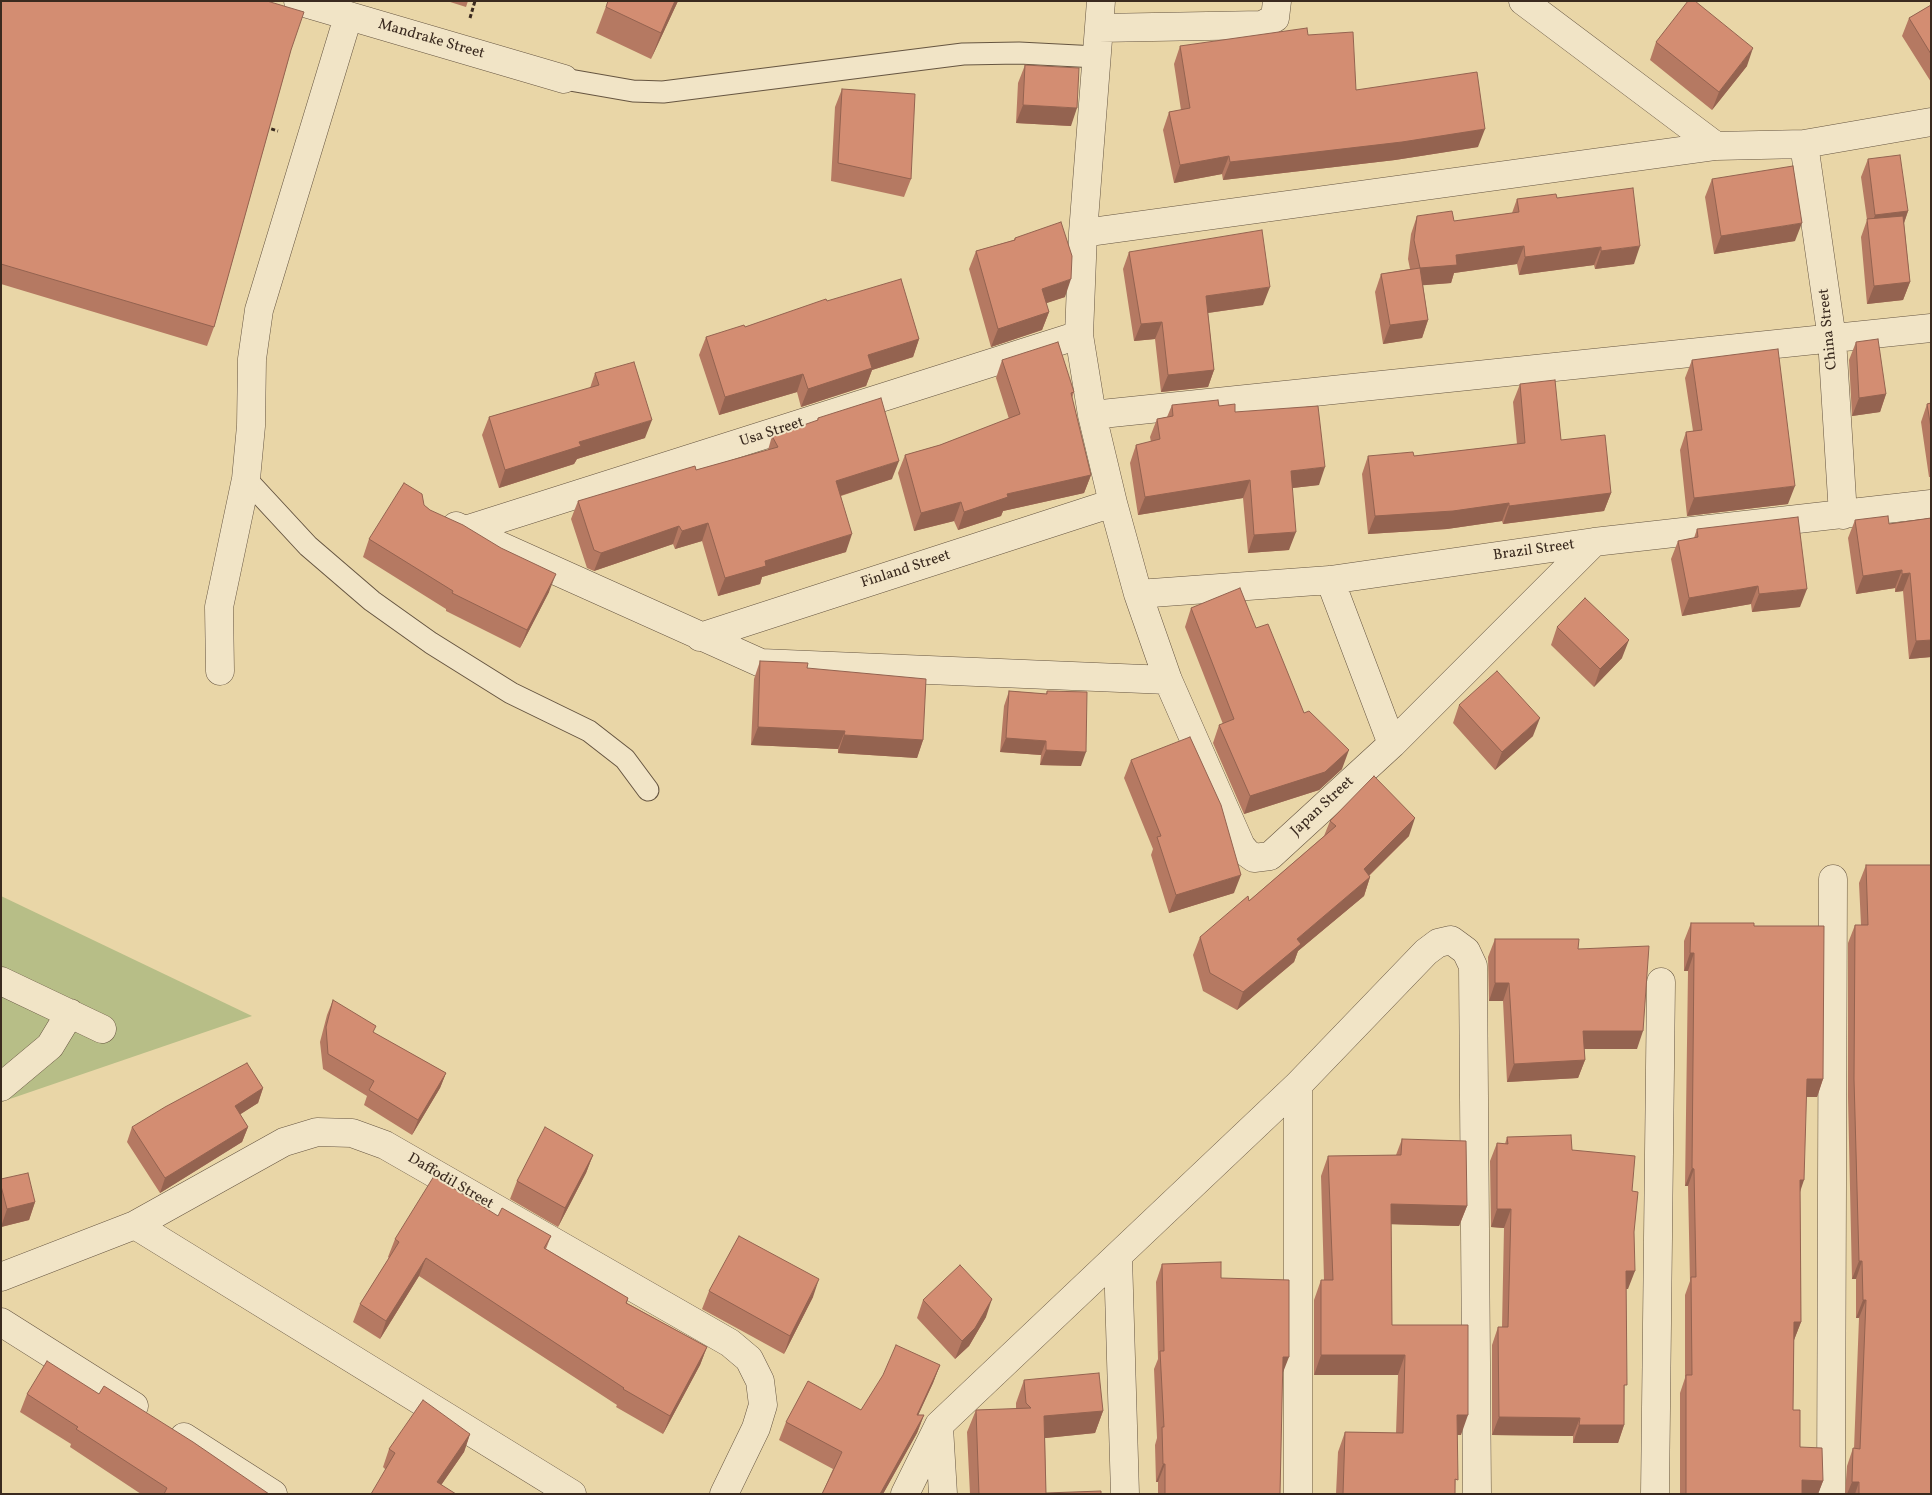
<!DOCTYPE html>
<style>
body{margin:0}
#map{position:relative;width:1932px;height:1495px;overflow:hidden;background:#e9d6a7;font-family:Vollkorn,serif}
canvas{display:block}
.frame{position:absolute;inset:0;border:2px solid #3a2a1f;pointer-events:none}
</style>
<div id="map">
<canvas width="1932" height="1495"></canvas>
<div class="frame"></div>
</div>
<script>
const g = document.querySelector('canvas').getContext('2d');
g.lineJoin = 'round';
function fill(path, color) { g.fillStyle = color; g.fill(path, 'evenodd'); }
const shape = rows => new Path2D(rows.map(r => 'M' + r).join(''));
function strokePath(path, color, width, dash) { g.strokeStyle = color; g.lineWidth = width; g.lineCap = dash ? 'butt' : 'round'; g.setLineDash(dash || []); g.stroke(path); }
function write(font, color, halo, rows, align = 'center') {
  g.font = font + ' Vollkorn,serif'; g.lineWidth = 4; g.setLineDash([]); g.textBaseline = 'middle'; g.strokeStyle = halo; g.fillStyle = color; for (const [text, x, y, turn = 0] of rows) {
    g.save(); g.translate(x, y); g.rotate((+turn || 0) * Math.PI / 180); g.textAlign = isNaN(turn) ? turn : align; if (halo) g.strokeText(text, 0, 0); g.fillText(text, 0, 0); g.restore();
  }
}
fill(shape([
 [1,896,252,1016,1,1102]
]), '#b7be87');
const service = shape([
 [564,79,633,91,663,92,963,54,1019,53,1097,57],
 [246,479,308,546,372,601,431,643,511,693,589,731,625,759,648,790]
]);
const minor = shape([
 [298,1,564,79],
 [1101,1,1083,233,1079,335,1092,415,1113,503,1138,594,1168,680,1241,846,1247,853,1254,858,1270,856,1392,744,1594,542],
 [1523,1,1716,146],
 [1099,28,1262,25,1275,18,1277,1],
 [1804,144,1832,339,1843,515],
 [1083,233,1716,146,1804,144,1931,122],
 [1092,415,1931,328],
 [456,526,761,663,1168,680],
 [465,530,1079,335],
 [1330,580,1392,744],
 [1138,594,1330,580,1594,542,1931,504],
 [700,637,1113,503],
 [220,671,219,607,246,479,251,426,252,359,259,310,348,17],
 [1,981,102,1029],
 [1,1087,50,1046,70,1013],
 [135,1225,572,1494],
 [1118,1257,1125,1494],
 [1,1277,135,1225,284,1142,317,1132,352,1133,385,1145,730,1343,749,1359,760,1381,763,1405,756,1428,724,1494],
 [1,1322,134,1406],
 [939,1427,943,1494],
 [184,1437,273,1494],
 [905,1494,939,1425,1298,1085,1426,952,1438,943,1451,940,1466,951,1473,966,1477,1494],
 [1298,1494,1298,1085],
 [1655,1494,1661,982],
 [1831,1494,1833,879]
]);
strokePath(service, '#665541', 23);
strokePath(minor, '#665541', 29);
strokePath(shape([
 [470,18,475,1],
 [265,127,278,131]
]), '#3a2a1f', 3, [4, 2.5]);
strokePath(service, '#f1e4c6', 21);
strokePath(minor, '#f1e4c6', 28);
fill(shape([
 [1,1,291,50,214,327,207,346,1,284],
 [447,1,468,1,466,7],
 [608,1,678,1,651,59,596,33],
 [1931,5,1931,82,1902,36,1909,18],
 [1308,35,1356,90,1478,147,1395,160,1223,180,1222,174,1174,183,1163,130,1169,112,1181,110,1174,64,1180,46],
 [1656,42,1747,66,1712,110,1650,60],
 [1025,65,1071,126,1016,123,1018,83],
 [842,89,911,179,904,197,831,181,835,107],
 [1868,159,1908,211,1904,223,1910,282,1903,300,1867,304,1861,237,1867,220,1861,177],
 [1712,179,1795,241,1714,254,1705,197],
 [1557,198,1634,264,1595,269,1594,265,1519,275,1517,264,1454,273,1451,283,1423,285,1428,320,1422,338,1383,344,1375,292,1381,274,1410,269,1408,259,1411,234,1417,216,1454,221,1512,213,1517,199],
 [1015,238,1065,297,1046,303,1049,312,1042,330,991,347,969,269,976,251,1014,240],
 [1129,252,1263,305,1208,313,1214,370,1208,387,1161,392,1155,339,1134,341,1123,269],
 [827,301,919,339,913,357,872,370,866,386,801,407,797,392,719,415,699,355,706,337,745,327],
 [1856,342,1886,394,1880,412,1852,416,1849,360],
 [1002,360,1074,392,1072,398,1091,475,1084,493,1003,511,1001,516,958,530,954,521,914,531,898,473,905,455,940,445,1009,419,996,378],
 [1692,360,1788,504,1687,516,1680,450,1686,432,1693,431,1685,378],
 [595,373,645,438,577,459,574,464,499,488,482,435,489,417,590,388],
 [1520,384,1561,440,1611,493,1604,511,1503,524,1502,521,1447,529,1368,534,1362,474,1368,456,1414,456,1517,444,1513,402],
 [1931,403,1931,477,1929,477,1921,422,1927,404],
 [1172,405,1219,406,1235,412,1319,485,1292,488,1289,550,1248,553,1243,498,1138,515,1130,463,1136,445,1151,442,1150,437,1157,419,1167,417],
 [818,418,892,479,841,496,846,552,762,577,760,584,718,596,702,541,675,549,673,544,594,571,587,568,571,519,578,501,696,470,768,450,772,436,817,421],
 [424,505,430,510,549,592,520,648,446,611,446,609,363,557,369,539],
 [1931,518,1931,657,1909,659,1903,591,1895,592,1895,588,1856,594,1848,538,1855,520,1889,524],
 [1697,529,1800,607,1752,612,1751,604,1682,616,1671,559,1678,541,1694,538],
 [1191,608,1256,628,1304,713,1342,769,1319,790,1244,814,1213,743,1219,725,1223,724,1185,627],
 [1557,627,1622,658,1594,687,1551,645],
 [760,661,807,668,923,740,917,758,838,753,838,749,751,745,754,679],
 [1009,691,1046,694,1047,691,1081,766,1040,765,1041,755,1000,752,1004,706],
 [1459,705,1533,736,1495,770,1453,723],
 [1131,760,1234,893,1169,913,1151,855,1153,849,1124,778],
 [1330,821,1409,836,1369,876,1370,877,1364,896,1298,951,1294,962,1237,1010,1203,991,1193,955,1200,937,1249,901,1324,836],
 [1866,865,1931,1494,1845,1494,1847,1466,1853,1448,1854,1449,1859,1318,1856,1318,1856,1279,1852,1279,1848,1097,1848,943,1855,925,1861,925,1859,883],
 [1691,923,1754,926,1823,1079,1817,1097,1806,1097,1800,1193,1801,1322,1794,1340,1793,1410,1800,1447,1823,1481,1818,1494,1680,1494,1680,1393,1685,1378,1685,1295,1690,1281,1688,1186,1685,1186,1688,971,1684,971,1684,941],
 [1495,939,1578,949,1637,1049,1584,1049,1585,1060,1578,1078,1507,1082,1503,1001,1489,1001,1488,957],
 [333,1000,374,1033,446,1073,440,1088,412,1135,364,1105,367,1096,323,1069,320,1042,327,1015],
 [263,1088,258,1103,240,1114,248,1127,242,1142,160,1193,127,1142,132,1127],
 [1507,1137,1572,1150,1632,1191,1628,1289,1626,1289,1624,1425,1618,1443,1573,1443,1573,1436,1492,1435,1492,1345,1498,1327,1502,1327,1504,1228,1491,1227,1490,1161,1497,1143,1505,1144],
 [1402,1139,1467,1206,1459,1226,1391,1224,1392,1325,1461,1435,1457,1435,1455,1494,1336,1494,1338,1452,1345,1432,1396,1433,1398,1375,1314,1375,1314,1300,1321,1280,1324,1280,1321,1176,1328,1156,1396,1155],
 [593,1155,586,1173,558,1227,510,1199,517,1181],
 [1,1179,35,1202,29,1220,1,1227],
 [498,1216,551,1236,546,1249,628,1298,627,1303,707,1347,700,1365,663,1434,616,1407,617,1405,419,1276,380,1339,353,1322,360,1304,389,1258,388,1257,395,1239],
 [1162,1264,1221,1278,1282,1375,1280,1494,1158,1494,1158,1482,1156,1482,1155,1445,1157,1438,1154,1369,1158,1359,1156,1282],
 [709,1291,813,1297,784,1354,702,1309],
 [923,1300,986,1317,969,1346,955,1359,917,1318],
 [940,1365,933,1383,918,1415,924,1415,917,1433,883,1494,822,1494,833,1469,779,1440,786,1422,861,1410],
 [1024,1380,1103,1411,1095,1433,1045,1438,1046,1493,1101,1494,970,1494,967,1432,976,1410,1016,1409,1016,1403],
 [27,1394,99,1394,269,1494,141,1494,70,1447,71,1444,20,1412],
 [470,1434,464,1452,441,1485,385,1469,383,1467,389,1449]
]), '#b57962');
fill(shape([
 [675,1,678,1,651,59,661,33],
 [1753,48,1747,66,1712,110,1719,92],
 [1023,105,1077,108,1071,126,1016,123],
 [1485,129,1478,147,1395,160,1223,180,1230,162],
 [1229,156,1222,174,1174,183,1180,165],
 [1908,211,1902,229,1869,233,1875,215],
 [1802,223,1795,241,1714,254,1721,236],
 [1524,246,1517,264,1454,273,1451,283,1414,286,1420,268,1456,255],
 [1640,246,1634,264,1595,269,1601,251],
 [1601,247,1594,265,1519,275,1525,257],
 [1071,279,1065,297,1035,307,1042,289],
 [1910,282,1903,300,1867,304,1874,286],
 [1270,287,1263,305,1200,314,1206,296],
 [1049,312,1042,330,991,347,998,329],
 [1428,320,1422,338,1383,344,1390,325],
 [1162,322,1155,339,1134,341,1141,324],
 [919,339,913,357,872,370,866,386,801,407,808,389,868,355],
 [1214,370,1208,387,1161,392,1168,375],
 [803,374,797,392,719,415,725,397],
 [1886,394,1880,412,1852,416,1859,398],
 [652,420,645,438,577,459,574,464,499,488,505,470,579,442],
 [899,461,892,479,830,499,836,481],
 [1325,467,1319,485,1284,489,1291,471],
 [1091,475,1084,493,1003,511,1001,516,958,530,964,512,1007,494],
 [1250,480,1243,498,1138,515,1145,497],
 [1795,486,1788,504,1687,516,1694,498],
 [1611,493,1604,511,1503,524,1509,506],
 [961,502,954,521,914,531,921,513],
 [1509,503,1502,521,1447,529,1368,534,1375,516],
 [708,523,702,541,675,549,682,531],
 [679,526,673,544,594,571,601,553],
 [1296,532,1289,550,1248,553,1254,535],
 [852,534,846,552,762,577,760,584,718,596,725,578,765,561],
 [1902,570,1895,588,1856,594,1863,576],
 [1910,573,1903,591,1895,592,1902,574],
 [556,574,549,592,520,648,527,630],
 [1758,586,1751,604,1682,616,1689,598],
 [1807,589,1800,607,1752,612,1759,594],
 [1629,640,1622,658,1594,687,1600,669],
 [1931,640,1931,657,1909,659,1916,641],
 [1540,718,1533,736,1495,770,1502,752],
 [758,727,845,731,838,749,751,745],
 [844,735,923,740,917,758,838,753],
 [1006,738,1046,741,1041,755,1000,752],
 [1046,750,1086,752,1081,766,1040,765],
 [1349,750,1342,769,1319,790,1244,814,1250,796],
 [1415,818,1409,836,1357,887,1364,869],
 [1241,875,1234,893,1169,913,1176,895],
 [1370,877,1364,896,1298,951,1294,962,1237,1010,1243,992,1297,939],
 [1690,953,1694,953,1688,971,1684,971],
 [1495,983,1509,983,1503,1001,1489,1001],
 [1583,1031,1643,1031,1637,1049,1576,1049],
 [1585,1060,1578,1078,1507,1082,1514,1064],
 [446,1073,440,1088,412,1135,418,1120],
 [1807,1079,1823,1079,1817,1097,1800,1097],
 [263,1088,258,1103,230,1121,235,1106],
 [248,1127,242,1142,160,1193,165,1178],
 [593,1155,586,1173,558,1227,565,1208],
 [1692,1168,1694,1169,1688,1186,1685,1186],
 [1800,1180,1804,1180,1798,1198],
 [35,1202,29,1220,1,1227,7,1209],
 [1391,1204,1467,1206,1459,1226,1383,1224],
 [1497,1209,1511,1209,1504,1228,1491,1227],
 [426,1258,419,1276,380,1339,386,1321],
 [1859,1261,1862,1261,1856,1279,1852,1279],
 [1626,1271,1635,1271,1628,1289,1619,1289],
 [819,1279,813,1297,784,1354,790,1336],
 [992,1299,986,1317,969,1346,955,1359,962,1341],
 [1863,1300,1866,1300,1859,1318,1856,1318],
 [1794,1322,1801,1322,1794,1340,1787,1340],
 [707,1347,700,1365,663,1434,670,1416],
 [1321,1355,1405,1355,1398,1375,1314,1375],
 [1283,1357,1289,1357,1282,1375],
 [940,1365,933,1383,910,1433,917,1415],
 [1103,1411,1095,1433,1036,1439,1044,1416],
 [924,1415,917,1433,883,1494,880,1494],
 [1457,1415,1468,1415,1461,1435,1450,1435],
 [1499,1417,1580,1418,1573,1436,1492,1435],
 [1579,1425,1624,1425,1618,1443,1573,1443],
 [470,1434,464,1452,435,1494,437,1482],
 [1163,1464,1165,1464,1158,1482,1156,1482],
 [1802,1480,1823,1481,1818,1494,1797,1494],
 [1852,1482,1859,1482,1855,1494,1847,1494]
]), '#946350');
const building = shape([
 [1,1,267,1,304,12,291,50,214,327,1,264,1,1],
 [608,1,675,1,661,33,606,7,608,1],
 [1688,1,1695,1,1753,48,1719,92,1656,42,1688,1],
 [1931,5,1931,54,1909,18,1931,5],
 [1307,28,1308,35,1353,32,1356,90,1477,72,1485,129,1402,142,1230,162,1229,156,1180,165,1169,112,1190,108,1180,46,1307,28],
 [1025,65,1079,68,1077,108,1023,105,1025,65],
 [842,89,915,94,911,179,838,163,842,89],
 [1900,155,1908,211,1875,215,1868,159,1900,155],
 [1793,166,1802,223,1721,236,1712,179,1793,166],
 [1633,188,1640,246,1601,251,1601,247,1525,257,1524,246,1456,255,1457,265,1420,268,1414,240,1417,216,1452,211,1454,221,1519,212,1517,199,1556,194,1557,198,1633,188],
 [1903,216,1910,282,1874,286,1867,219,1903,216],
 [1061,222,1072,256,1071,279,1042,289,1049,312,998,329,976,251,1015,240,1015,238,1061,222],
 [1262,230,1270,287,1206,296,1214,370,1168,375,1162,322,1141,324,1129,252,1262,230],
 [1420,268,1428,320,1390,325,1381,274,1420,268],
 [901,279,919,339,868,355,872,368,808,389,803,374,725,397,706,337,744,325,745,327,826,299,827,301,901,279],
 [1878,339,1886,394,1859,398,1856,342,1878,339],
 [1058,342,1074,392,1071,393,1091,475,1007,494,1008,497,964,512,961,502,921,513,905,455,940,445,1020,414,1002,360,1058,342],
 [1778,349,1795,486,1694,498,1686,432,1702,430,1692,360,1778,349],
 [634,362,652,420,579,442,581,446,505,470,489,417,599,385,595,373,634,362],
 [1555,380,1561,440,1605,435,1611,493,1509,506,1509,503,1453,511,1375,516,1368,456,1413,452,1414,456,1525,443,1520,384,1555,380],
 [881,398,899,461,836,481,852,534,765,561,766,566,725,578,708,523,682,531,679,526,601,553,594,550,578,501,695,466,696,470,778,447,772,436,818,420,818,418,881,398],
 [1218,400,1219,406,1235,404,1235,412,1318,406,1325,467,1291,471,1296,532,1254,535,1250,480,1145,497,1136,445,1160,439,1157,419,1173,416,1172,405,1218,400],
 [1931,403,1931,428,1927,404,1931,403],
 [404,483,422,494,424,505,430,510,463,525,501,548,556,574,527,630,452,593,453,591,369,539,404,483],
 [1888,516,1889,524,1931,518,1931,640,1916,641,1910,573,1902,574,1902,570,1863,576,1855,520,1888,516],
 [1798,517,1807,589,1759,594,1758,586,1689,598,1678,541,1698,537,1697,529,1798,517],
 [1240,588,1256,628,1268,624,1304,713,1309,711,1349,750,1325,772,1250,796,1219,725,1234,719,1191,608,1240,588],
 [1585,598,1629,640,1600,669,1557,627,1585,598],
 [760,661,808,663,807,668,926,679,923,740,844,735,845,731,758,727,760,661],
 [1497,671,1540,718,1502,752,1459,705,1497,671],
 [1009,691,1047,694,1047,691,1087,692,1086,752,1046,750,1046,741,1006,738,1009,691],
 [1190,737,1221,805,1241,875,1176,895,1157,837,1161,836,1131,760,1190,737],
 [1374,776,1415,818,1364,869,1370,877,1297,939,1301,944,1243,992,1210,973,1200,937,1248,896,1249,901,1336,826,1330,821,1374,776],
 [1866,865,1931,865,1931,1494,1859,1494,1859,1482,1852,1482,1853,1448,1860,1449,1866,1300,1863,1300,1862,1261,1859,1261,1854,1079,1855,925,1868,925,1866,865],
 [1691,923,1754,923,1754,926,1824,926,1823,1079,1807,1079,1804,1180,1800,1180,1801,1322,1794,1322,1793,1410,1800,1410,1800,1447,1822,1448,1823,1481,1802,1480,1802,1494,1686,1494,1686,1375,1692,1375,1691,1277,1696,1277,1694,1169,1692,1168,1694,953,1690,953,1691,923],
 [1495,939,1579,939,1578,949,1649,946,1643,1031,1583,1031,1585,1060,1514,1064,1509,983,1495,983,1495,939],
 [333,1000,376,1026,373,1032,446,1073,418,1120,369,1090,374,1081,328,1054,326,1027,333,1000],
 [247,1063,263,1088,235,1106,248,1127,165,1178,132,1127,165,1107,247,1063],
 [545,1127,593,1155,565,1208,517,1181,545,1127],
 [1571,1135,1572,1150,1635,1156,1632,1191,1638,1192,1634,1232,1635,1271,1626,1271,1627,1385,1624,1385,1624,1425,1579,1425,1580,1418,1499,1417,1498,1327,1508,1327,1511,1209,1497,1209,1497,1143,1508,1144,1507,1137,1571,1135],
 [1402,1139,1466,1141,1467,1206,1391,1204,1392,1325,1468,1325,1468,1415,1457,1415,1458,1480,1455,1479,1455,1494,1343,1494,1345,1432,1403,1433,1405,1355,1321,1355,1321,1280,1333,1280,1328,1156,1401,1155,1402,1139],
 [28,1173,35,1202,7,1209,1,1186,1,1179,28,1173],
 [434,1176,498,1216,502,1208,551,1236,544,1248,628,1298,626,1303,707,1347,670,1416,623,1389,624,1388,426,1258,386,1321,360,1304,399,1242,395,1239,434,1176],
 [739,1236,819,1279,790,1336,709,1291,739,1236],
 [1221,1262,1221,1278,1289,1280,1289,1357,1283,1357,1280,1494,1165,1494,1165,1464,1163,1464,1162,1427,1164,1427,1160,1351,1164,1351,1162,1264,1221,1262],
 [960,1265,992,1299,975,1328,962,1341,923,1300,960,1265],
 [896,1345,940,1365,917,1415,924,1415,880,1494,822,1494,842,1452,786,1422,808,1381,861,1410,883,1375,896,1345],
 [47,1361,99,1394,104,1386,193,1442,269,1494,164,1494,167,1488,76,1429,78,1427,27,1394,47,1361],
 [1099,1373,1103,1411,1044,1416,1046,1493,1101,1491,1101,1494,979,1494,976,1410,1031,1408,1026,1403,1024,1380,1099,1373],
 [423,1400,470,1434,437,1482,456,1494,371,1494,395,1453,389,1449,423,1400]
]);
fill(building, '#d38d72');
strokePath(building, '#946350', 1);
write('15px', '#3a2a1f', '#f1e4c6', [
 ["Mandrake Street",431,40,16],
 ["China Street",1829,329,-96],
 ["Usa Street",772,433,-18],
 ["Brazil Street",1534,551,-8],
 ["Finland Street",906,570,-18],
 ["Japan Street",1323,807,-43],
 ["Daffodil Street",450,1182,30]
]);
</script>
